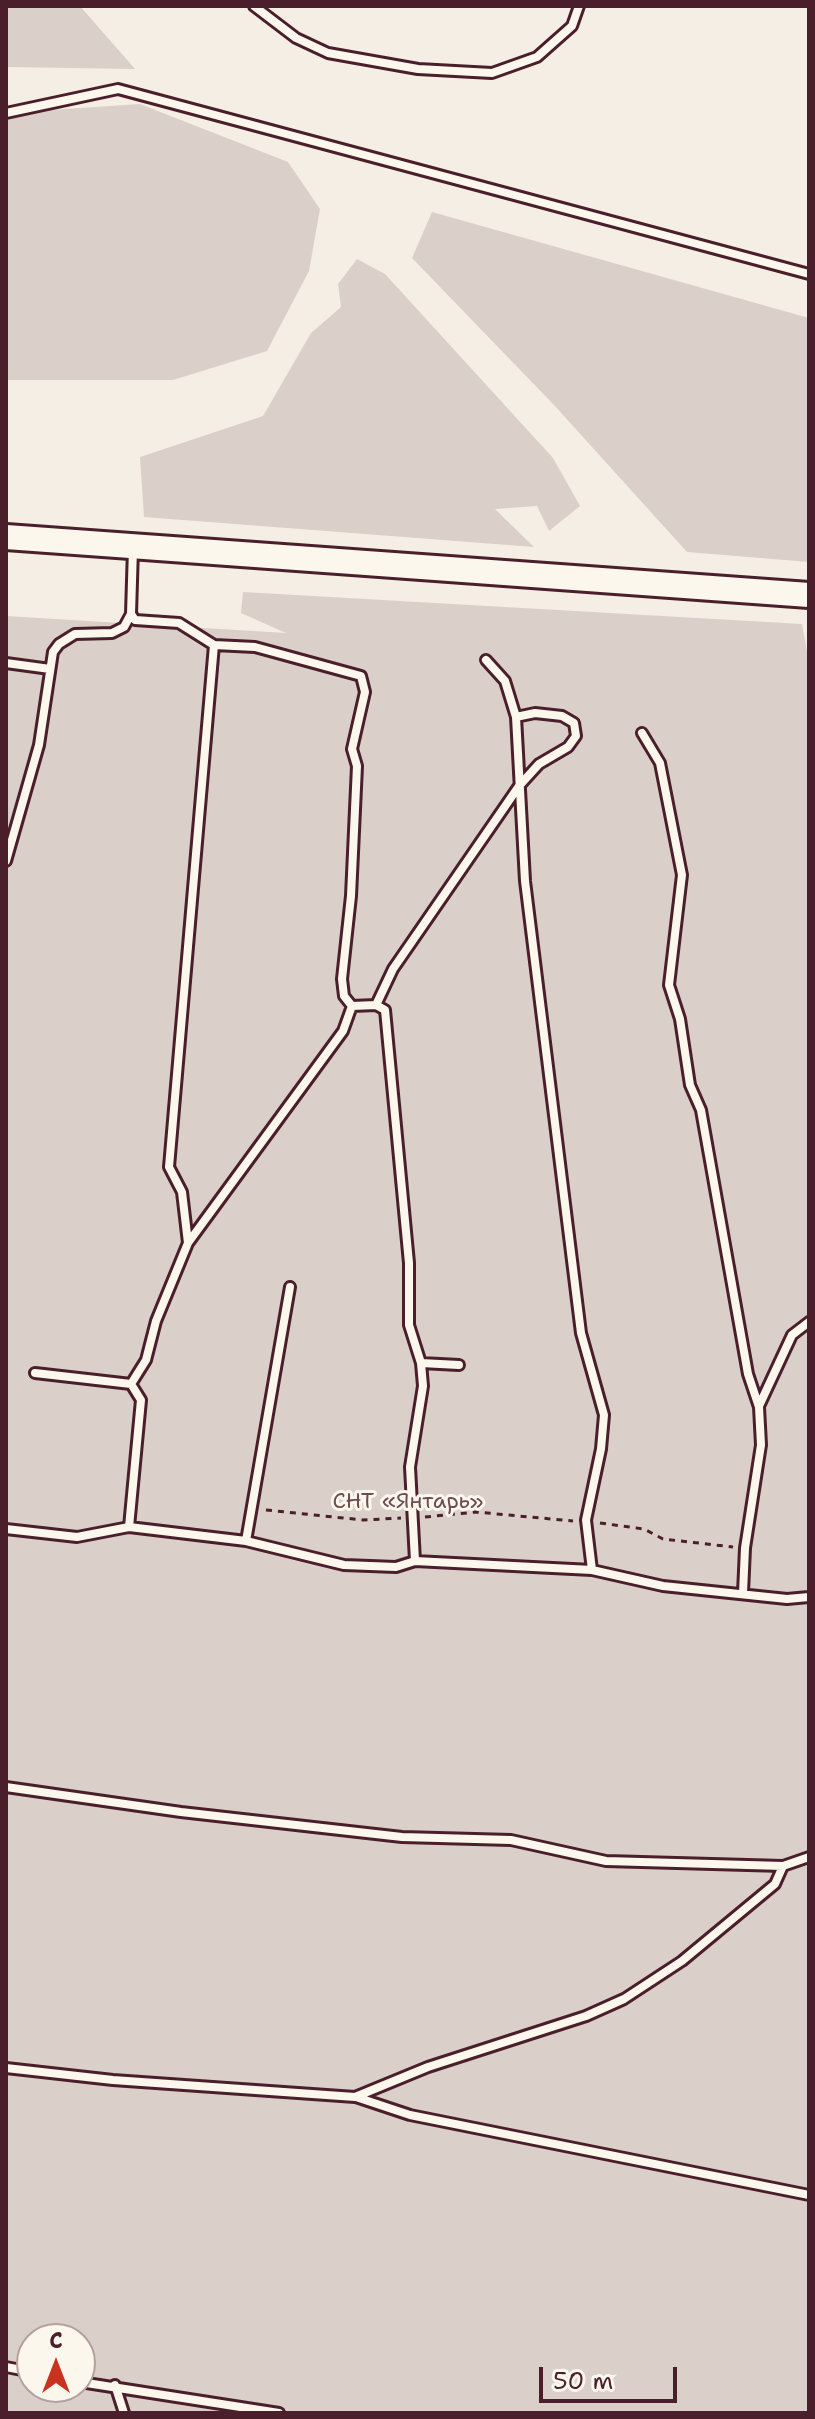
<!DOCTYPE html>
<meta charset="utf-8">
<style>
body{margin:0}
#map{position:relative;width:815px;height:2419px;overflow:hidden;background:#f4eee4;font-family:"Shantell Sans",sans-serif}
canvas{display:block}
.frame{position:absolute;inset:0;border:8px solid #4a1f2b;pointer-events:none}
.north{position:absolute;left:16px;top:2323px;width:80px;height:80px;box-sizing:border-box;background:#fbf7ec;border:2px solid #b4a19f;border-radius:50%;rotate:0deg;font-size:22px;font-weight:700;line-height:32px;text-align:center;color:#4a1f2b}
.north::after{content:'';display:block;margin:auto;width:28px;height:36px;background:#c8321e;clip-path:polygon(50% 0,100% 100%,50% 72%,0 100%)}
.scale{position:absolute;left:539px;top:2367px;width:138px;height:36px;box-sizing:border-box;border:4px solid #4a1f2b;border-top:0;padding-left:10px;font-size:24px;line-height:28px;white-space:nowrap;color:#4a1f2b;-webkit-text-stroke:6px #fbf7ec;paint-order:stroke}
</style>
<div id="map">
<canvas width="815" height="2419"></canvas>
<div class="frame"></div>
<div class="north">С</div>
<div class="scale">50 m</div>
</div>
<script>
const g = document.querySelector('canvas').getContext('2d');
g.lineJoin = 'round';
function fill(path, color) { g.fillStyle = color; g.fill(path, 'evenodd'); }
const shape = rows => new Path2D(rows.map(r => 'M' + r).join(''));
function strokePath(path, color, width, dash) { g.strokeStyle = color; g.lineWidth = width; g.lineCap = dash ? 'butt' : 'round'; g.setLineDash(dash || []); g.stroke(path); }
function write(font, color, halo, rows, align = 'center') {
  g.font = font + ' "Shantell Sans",sans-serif'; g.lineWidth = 6; g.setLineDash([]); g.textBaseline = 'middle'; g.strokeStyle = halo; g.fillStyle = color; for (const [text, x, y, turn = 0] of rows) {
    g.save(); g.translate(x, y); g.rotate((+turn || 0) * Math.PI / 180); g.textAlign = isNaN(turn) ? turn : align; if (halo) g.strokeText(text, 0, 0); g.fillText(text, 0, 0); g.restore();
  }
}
fill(shape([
 [6,6,80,6,135,69,6,67],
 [140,104,288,162,320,209,309,271,267,351,173,380,6,380,6,113],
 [432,212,809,318,809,562,687,552,554,405,412,258],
 [357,259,385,274,553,458,580,506,549,531,537,506,495,509,534,547,144,517,140,457,263,416,311,333,341,307,338,284],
 [243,592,802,624,809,662,809,2413,6,2413,6,616,286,633,241,613],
 [32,2339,80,2339,80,2387,32,2387]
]), '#dbd0c9');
const lane = shape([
 [254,6,296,38,328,53,418,69,492,73,537,57,572,26,579,6],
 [6,113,118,89,809,274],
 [133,548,131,614,135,620,179,623,214,645,255,647,361,676,365,692,352,749,357,766,351,896,342,979,344,996,352,1006,376,1005,385,1010,409,1263,409,1325,421,1363,423,1386,410,1467,415,1561],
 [486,660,505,681,516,717,525,881,581,1333,604,1415,601,1449,586,1520,592,1570],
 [6,663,50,669],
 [642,733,660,763,682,875,669,985,680,1019,690,1085,701,1110,748,1374,759,1407,761,1445,745,1548,743,1593],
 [6,861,39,745,53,652,59,644,75,634,112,633,124,627,131,614],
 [376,1005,393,969,519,786,539,764,568,747,576,736,574,723,562,716,535,713,516,717],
 [188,1243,182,1192,169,1167,214,645],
 [421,1363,459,1365],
 [35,1373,131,1384,141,1400,129,1527],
 [131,1384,146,1360,156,1321,188,1243,343,1031,352,1006],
 [759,1406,792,1335,809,1322],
 [6,1529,77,1537,129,1527,246,1541,344,1565,396,1567,415,1561,592,1570,663,1586,787,1599,809,1597],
 [246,1541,290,1287],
 [6,1787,181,1812,402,1837,511,1840,606,1861,783,1866],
 [6,2068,113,2080,355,2097,428,2067,586,2016,624,1999,682,1961,775,1884,783,1866,809,1857],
 [356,2097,410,2115,809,2195],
 [6,2367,32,2372],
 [80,2382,279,2413],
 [115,2385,124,2413]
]);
const secondary = shape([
 [6,537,809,595]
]);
strokePath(lane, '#4a1f2b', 14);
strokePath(secondary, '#4a1f2b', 30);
strokePath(shape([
 [266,1510,363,1520,401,1518],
 [425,1517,476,1512,573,1521],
 [600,1523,644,1529,663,1539,733,1547]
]), '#4a1f2b', 3, [6, 6]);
strokePath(lane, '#fbf7ec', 8);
strokePath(secondary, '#fbf7ec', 24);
write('22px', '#6e4b52', '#fbf7ec', [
 ["СНТ «Янтарь»",408,1502]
]);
</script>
